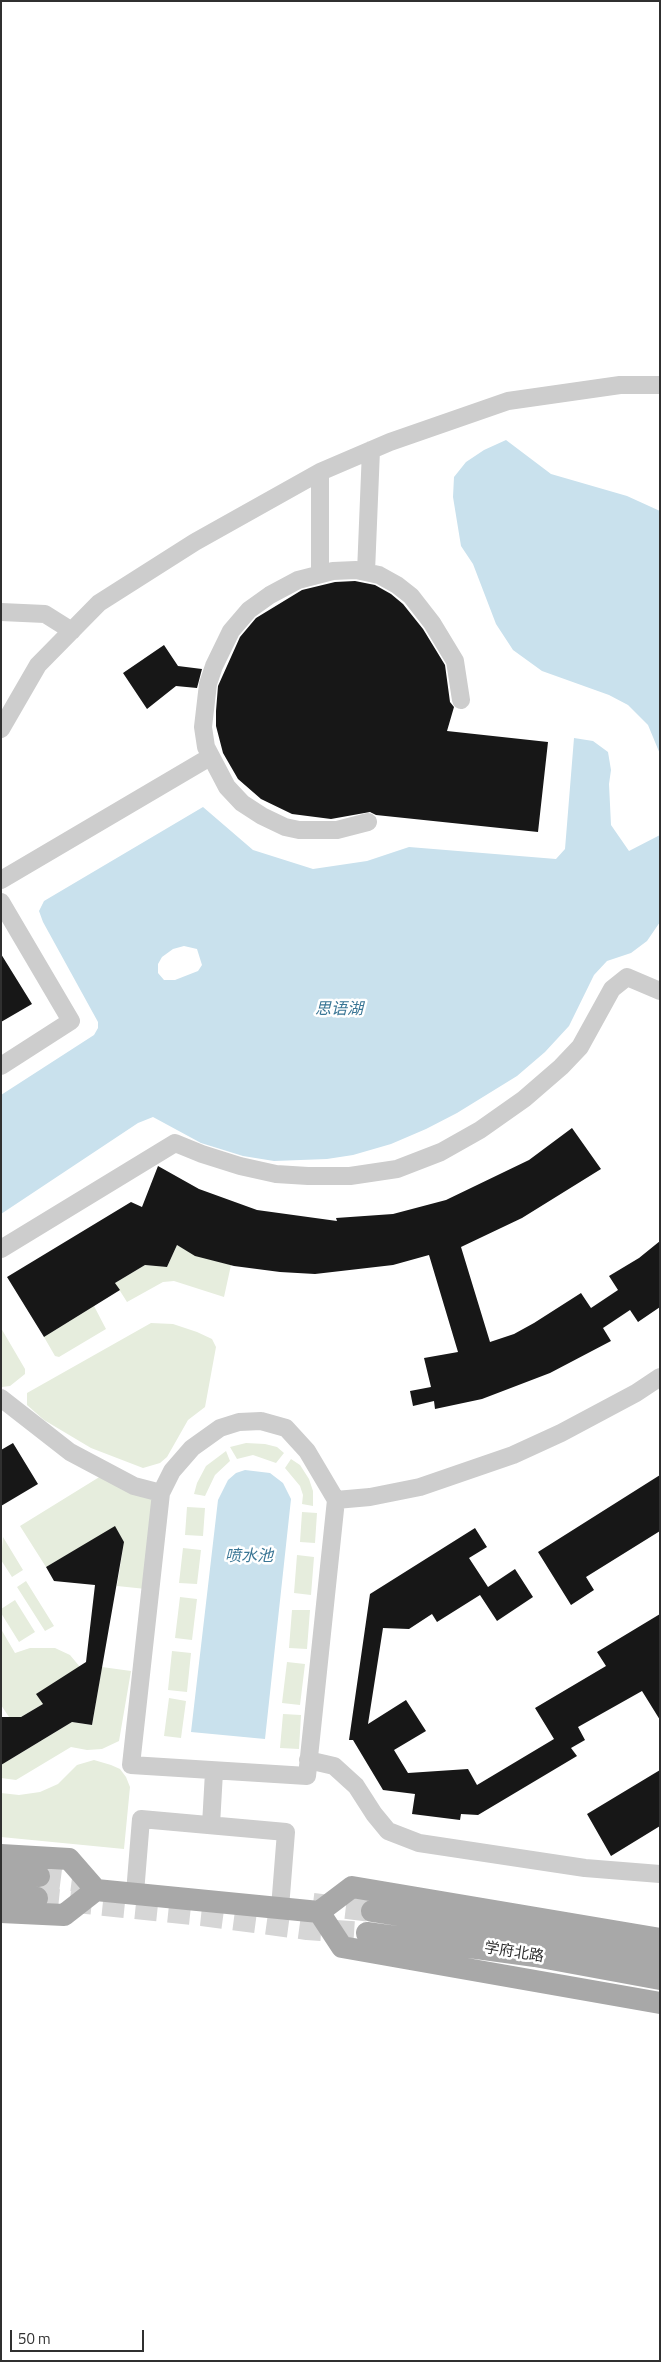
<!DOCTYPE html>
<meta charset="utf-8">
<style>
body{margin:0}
#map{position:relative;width:661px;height:2362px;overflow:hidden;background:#fff;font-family:"Titillium Web",sans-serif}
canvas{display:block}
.frame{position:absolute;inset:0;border:2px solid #303030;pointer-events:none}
.scale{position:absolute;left:10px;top:2330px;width:134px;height:22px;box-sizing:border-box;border:2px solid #303030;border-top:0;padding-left:6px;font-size:15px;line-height:18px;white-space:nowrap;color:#303030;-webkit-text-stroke:4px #fff;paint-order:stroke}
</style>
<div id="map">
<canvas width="661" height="2362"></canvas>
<div class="frame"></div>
<div class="scale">50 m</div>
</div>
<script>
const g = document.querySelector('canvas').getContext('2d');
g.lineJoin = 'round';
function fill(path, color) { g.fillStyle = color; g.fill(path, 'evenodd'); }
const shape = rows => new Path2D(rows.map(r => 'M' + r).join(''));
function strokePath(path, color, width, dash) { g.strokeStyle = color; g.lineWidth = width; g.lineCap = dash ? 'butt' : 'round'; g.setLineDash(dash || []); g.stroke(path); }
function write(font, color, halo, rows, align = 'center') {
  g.font = font + ' "Titillium Web","Noto Sans SC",sans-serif'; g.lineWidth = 5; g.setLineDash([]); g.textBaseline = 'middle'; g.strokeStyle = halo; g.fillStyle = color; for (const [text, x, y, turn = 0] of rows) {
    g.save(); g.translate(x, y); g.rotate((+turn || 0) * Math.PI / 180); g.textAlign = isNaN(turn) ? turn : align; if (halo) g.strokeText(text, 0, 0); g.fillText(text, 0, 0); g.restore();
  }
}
fill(shape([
 [177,1245,195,1255,231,1265,224,1297,174,1281,163,1282,127,1302,115,1283,145,1265,167,1267],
 [94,1306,106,1329,59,1357,55,1356,44,1337],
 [151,1323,173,1324,197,1332,212,1339,216,1347,205,1407,188,1420,167,1457,160,1463,143,1468,91,1448,44,1420,27,1405,27,1393],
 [1,1328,25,1369,25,1374,10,1386,2,1387],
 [246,1443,265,1444,277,1447,284,1453,276,1463,253,1455,237,1459,230,1447],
 [226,1451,230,1461,215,1475,205,1496,194,1494,197,1483,206,1466],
 [291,1459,300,1465,309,1479,313,1491,313,1506,302,1504,303,1495,300,1486,285,1468],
 [101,1476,155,1496,146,1589,117,1586,124,1542,115,1527,46,1567,20,1526],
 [187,1507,205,1508,203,1536,185,1535],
 [302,1512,317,1513,315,1543,300,1542],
 [3,1537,23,1570,12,1577,1,1560],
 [183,1548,201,1550,197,1584,179,1583],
 [297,1555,314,1557,311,1595,294,1593],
 [26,1581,54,1626,45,1631,17,1587],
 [180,1597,197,1599,192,1640,175,1638],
 [15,1600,35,1632,19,1642,1,1613,1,1609],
 [292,1610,310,1610,307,1649,289,1648],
 [1,1629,15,1653,30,1648,55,1648,70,1655,80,1667,37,1694,43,1704,21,1717,9,1717,1,1705],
 [172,1651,191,1653,187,1692,168,1690],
 [287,1662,305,1664,300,1705,282,1703],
 [102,1667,131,1671,119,1741,102,1749,87,1750,71,1747,16,1780,1,1778,1,1762,6,1762,72,1722,92,1725],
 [169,1698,186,1701,181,1738,164,1736],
 [283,1714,301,1715,299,1749,280,1748],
 [94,1760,111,1765,120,1769,126,1777,130,1787,124,1849,1,1837,1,1793,19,1795,40,1792,58,1784,77,1765]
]), '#e6eddd');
fill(shape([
 [506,440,551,474,627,496,660,511,660,754,648,725,628,705,609,695,542,671,513,650,496,624,473,564,461,546,453,497,454,477,466,462,484,450],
 [574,738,593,741,608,752,611,770,609,784,611,825,629,851,660,835,660,922,647,941,631,953,607,961,594,975,569,1026,545,1052,517,1076,457,1113,426,1129,391,1144,353,1155,327,1159,274,1161,243,1156,201,1143,153,1117,138,1123,1,1214,1,1095,94,1035,98,1028,98,1022,43,922,39,911,44,901,203,807,253,850,313,869,367,861,409,847,556,859,565,849],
 [184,946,197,949,202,965,198,971,175,980,164,980,158,973,158,964,162,957,173,949],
 [245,1470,270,1473,283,1483,291,1499,265,1739,191,1732,218,1500,228,1480,236,1473]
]), '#c9e1ed');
fill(shape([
 [355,581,375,585,391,594,403,604,423,629,445,665,450,702,454,707,447,731,548,742,538,832,376,815,370,812,331,819,292,814,261,799,238,779,223,753,216,726,216,711,218,686,240,637,256,618,302,590,335,582],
 [164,645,178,666,202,669,197,688,176,686,147,709,123,673],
 [1,954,32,1004,1,1022],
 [572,1128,601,1169,522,1218,461,1247,490,1342,514,1334,534,1323,581,1293,591,1308,618,1290,609,1276,639,1258,660,1241,660,1307,638,1322,630,1310,603,1328,611,1341,550,1373,482,1399,435,1409,434,1401,413,1406,410,1391,431,1387,424,1358,458,1352,429,1255,393,1265,315,1274,280,1272,234,1266,195,1256,177,1245,167,1267,145,1265,115,1283,120,1290,44,1337,7,1277,131,1202,142,1207,158,1166,199,1189,257,1210,337,1221,336,1218,393,1214,446,1200,529,1160],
 [13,1443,38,1484,1,1506,1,1450],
 [660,1475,660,1531,586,1577,594,1590,571,1605,538,1552],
 [115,1526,124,1542,92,1725,72,1722,1,1765,1,1717,21,1717,43,1704,36,1694,86,1662,95,1585,54,1581,46,1567],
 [475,1528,487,1547,469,1558,488,1587,515,1569,533,1597,497,1621,480,1595,437,1622,432,1614,409,1629,383,1628,368,1724,406,1700,426,1731,394,1750,408,1773,468,1769,477,1785,554,1739,535,1708,606,1666,597,1652,660,1614,660,1720,642,1691,578,1727,585,1740,571,1748,577,1756,478,1815,461,1814,460,1820,412,1814,415,1794,383,1790,353,1740,349,1740,370,1594],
 [660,1770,660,1826,611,1856,587,1814]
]), '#171717');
strokePath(shape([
 [39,1876,102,1884],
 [37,1898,202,1915,307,1929,367,1933],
 [313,1904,372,1911]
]), '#d6d6d6', 22, [22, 11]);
strokePath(shape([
 [366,572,371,450],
 [320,574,320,472],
 [1,612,45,614,72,631],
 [1,729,38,665,99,603,195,542,320,472,390,442,508,401,620,385,660,385],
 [368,822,337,830,299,830,285,827,262,816,242,803,227,787,206,747,203,727,208,684,214,666,231,631,249,610,270,595,298,580,333,571,356,570,379,575,397,585,411,596,432,623,455,661,461,700],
 [1,880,210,757],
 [1,902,71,1021,1,1066],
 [1,1249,175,1143,202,1154,240,1166,276,1174,308,1176,350,1176,397,1169,441,1152,480,1130,524,1099,561,1067,580,1047,612,989,627,977,660,991],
 [1,1398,70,1452,134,1486,161,1493],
 [261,1421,286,1428,307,1451,336,1500,307,1776,131,1765,161,1493,172,1471,192,1448,220,1428,239,1422,261,1421],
 [336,1500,370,1497,420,1487,513,1455,561,1433,636,1393,660,1377],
 [308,1760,334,1766,356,1786,374,1814,388,1831,419,1843,585,1868,660,1874],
 [211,1825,214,1772],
 [135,1893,141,1819,286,1832,280,1908]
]), '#cdcdcd', 18);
strokePath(shape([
 [1,1855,69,1859,96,1890,319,1912,352,1887,660,1939],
 [1,1874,39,1876],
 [1,1896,37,1898],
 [372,1911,495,1930,660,1959],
 [1,1912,64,1915,96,1890],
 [319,1912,342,1947,660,2003],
 [367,1933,535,1956,660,1979]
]), '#a8a8a8', 22);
write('15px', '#303030', '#fff', [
 ["学府北路",514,1953,9]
]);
write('italic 16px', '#3a7695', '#fff', [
 ["思语湖",339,1010],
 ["喷水池",249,1557]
]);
</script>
